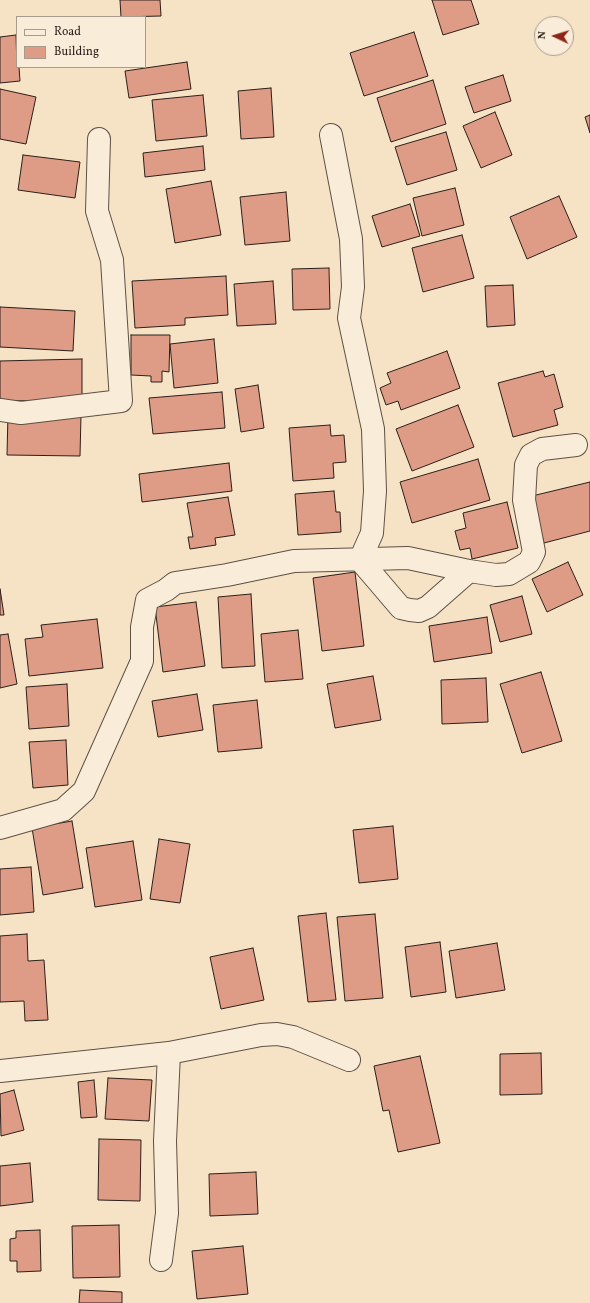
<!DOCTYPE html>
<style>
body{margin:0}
#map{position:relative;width:590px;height:1303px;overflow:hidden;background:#f6e3c5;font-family:Vollkorn,serif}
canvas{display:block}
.legend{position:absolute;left:16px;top:16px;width:130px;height:52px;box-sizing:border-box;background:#f9edd9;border:1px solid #a79b8d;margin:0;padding:5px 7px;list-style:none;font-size:12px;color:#2c1f1a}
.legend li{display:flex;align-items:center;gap:8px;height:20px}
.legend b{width:20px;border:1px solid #a79b8d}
.north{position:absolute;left:534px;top:16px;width:40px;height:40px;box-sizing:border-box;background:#f9edd9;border:1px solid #a79b8d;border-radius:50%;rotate:274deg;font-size:11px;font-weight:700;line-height:16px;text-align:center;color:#2c1f1a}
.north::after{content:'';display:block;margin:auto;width:14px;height:18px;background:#8f2418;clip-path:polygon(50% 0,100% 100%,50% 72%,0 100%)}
</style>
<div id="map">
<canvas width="590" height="1303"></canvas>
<ul class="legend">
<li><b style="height:5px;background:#f9edd9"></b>Road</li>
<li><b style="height:11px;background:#de9b85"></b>Building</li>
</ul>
<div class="north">N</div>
</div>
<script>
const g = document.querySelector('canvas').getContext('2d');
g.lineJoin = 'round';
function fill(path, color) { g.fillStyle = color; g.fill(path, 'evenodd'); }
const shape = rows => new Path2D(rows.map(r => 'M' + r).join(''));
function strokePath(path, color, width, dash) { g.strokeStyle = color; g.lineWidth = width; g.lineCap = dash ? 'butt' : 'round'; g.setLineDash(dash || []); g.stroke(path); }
const building = shape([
 [120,0,160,0,161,16,121,17,120,0],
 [432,0,471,0,479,24,443,35,432,0],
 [414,32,428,76,364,96,350,53,414,32],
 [16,35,17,67,19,67,20,81,0,83,0,37,16,35],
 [187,62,191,89,129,98,125,71,187,62],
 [503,75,511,101,474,113,465,87,503,75],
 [433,80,446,124,391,142,377,98,433,80],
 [271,88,274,137,241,139,238,91,271,88],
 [0,89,36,97,26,144,0,139,0,89],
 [203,95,207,136,156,141,152,100,203,95],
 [495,112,512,155,481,168,463,126,495,112],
 [590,115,590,133,585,117,590,115],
 [446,132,457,170,407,185,395,147,446,132],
 [203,146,205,170,145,177,143,153,203,146],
 [23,155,80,162,75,198,18,190,23,155],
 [211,181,221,235,175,243,166,189,211,181],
 [455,188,464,225,422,236,413,198,455,188],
 [286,192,290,241,245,245,240,197,286,192],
 [559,196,577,237,527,259,510,217,559,196],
 [410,204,420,236,382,247,372,216,410,204],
 [462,235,474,278,423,292,412,248,462,235],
 [329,268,330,309,293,310,292,269,329,268],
 [226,276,228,315,185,318,185,325,135,328,132,281,226,276],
 [273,281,276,324,237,326,234,284,273,281],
 [513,285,515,325,487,327,485,286,513,285],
 [0,307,75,311,73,351,0,347,0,307],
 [131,335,170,335,169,372,162,371,162,382,151,382,151,376,131,375,131,335],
 [214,339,218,383,174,388,170,344,214,339],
 [447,351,460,388,401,410,398,401,386,405,380,388,391,383,387,373,447,351],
 [82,359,82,400,0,401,0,361,82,359],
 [543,371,545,377,554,374,563,407,554,410,558,425,513,437,498,383,543,371],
 [258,385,264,428,241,432,235,389,258,385],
 [222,392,225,428,153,434,149,398,222,392],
 [458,405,474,447,412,471,396,429,458,405],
 [8,414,81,415,80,456,7,455,8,414],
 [330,425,331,436,344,435,346,462,333,463,334,478,293,481,289,428,330,425],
 [478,459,490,500,412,523,400,482,478,459],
 [229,463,232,491,142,502,139,474,229,463],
 [590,482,590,531,544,543,532,496,590,482],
 [334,491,336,512,340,512,341,532,298,535,295,494,334,491],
 [228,497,235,535,215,538,216,545,190,549,188,537,193,537,187,503,228,497],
 [507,502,518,548,472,559,470,548,460,550,455,531,466,528,463,513,507,502],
 [568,562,583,595,547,612,532,579,568,562],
 [355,572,364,646,322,651,313,578,355,572],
 [0,589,4,615,0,615,0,589],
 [251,594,255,666,222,668,218,597,251,594],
 [522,596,532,634,500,642,490,605,522,596],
 [196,602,205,666,163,672,155,607,196,602],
 [487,617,492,653,434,662,429,626,487,617],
 [97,619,103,668,29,676,25,639,43,637,41,625,97,619],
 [298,630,303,679,265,682,261,634,298,630],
 [8,634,17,684,0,688,0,635,8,634],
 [541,672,562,741,522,753,500,684,541,672],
 [373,676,381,720,335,728,327,684,373,676],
 [486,678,488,722,442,724,441,680,486,678],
 [67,684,69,726,29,729,26,687,67,684],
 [197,694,203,730,158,737,152,701,197,694],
 [257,700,262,748,218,752,213,705,257,700],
 [66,740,68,785,33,788,29,742,66,740],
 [72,821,83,888,43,895,32,828,72,821],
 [393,826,398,879,359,883,353,830,393,826],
 [159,839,190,844,180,903,150,899,159,839],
 [133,841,142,900,95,907,86,848,133,841],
 [31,867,34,912,0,915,0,869,31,867],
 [326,913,336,1000,308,1002,298,916,326,913],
 [375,914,383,998,345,1001,337,917,375,914],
 [27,934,28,961,44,960,48,1020,25,1021,24,1001,0,1002,0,936,27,934],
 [440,942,446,992,411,997,405,947,440,942],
 [497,943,505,990,456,998,449,951,497,943],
 [253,948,264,1000,221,1009,210,957,253,948],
 [541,1053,542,1094,500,1095,500,1054,541,1053],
 [420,1056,440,1143,398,1152,389,1110,383,1111,374,1066,420,1056],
 [108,1078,152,1080,149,1121,105,1119,108,1078],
 [94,1080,97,1117,81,1118,78,1082,94,1080],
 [14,1090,24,1130,1,1136,0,1094,14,1090],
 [99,1139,141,1140,140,1201,98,1200,99,1139],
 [30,1163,33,1202,0,1206,0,1166,30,1163],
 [256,1172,258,1214,210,1216,209,1174,256,1172],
 [119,1225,120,1277,73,1278,72,1226,119,1225],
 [40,1230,41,1271,17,1272,17,1261,10,1261,10,1239,16,1238,16,1231,40,1230],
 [243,1246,248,1294,197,1299,192,1251,243,1246],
 [80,1290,122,1292,122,1303,79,1303,80,1290]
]);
fill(building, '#de9b85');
strokePath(building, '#2c1f1a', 1);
const minor = shape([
 [331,135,351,239,353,287,349,318,373,429,375,491,372,533,360,560],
 [0,410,21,413,121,401,112,260,97,211,99,139],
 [360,560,401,608,410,610,419,611,428,607,469,571],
 [0,828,63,810,84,791,142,661,142,627,147,600,166,590,175,583,227,575,294,561,408,558,469,571,496,575,509,574,529,562,534,552,524,500,526,465,531,455,542,449,576,445],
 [0,1071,169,1053,261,1035,277,1034,293,1037,349,1060],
 [161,1260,167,1213,165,1141,169,1053]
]);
strokePath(minor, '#5e5045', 24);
strokePath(minor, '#f9edd9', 22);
</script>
